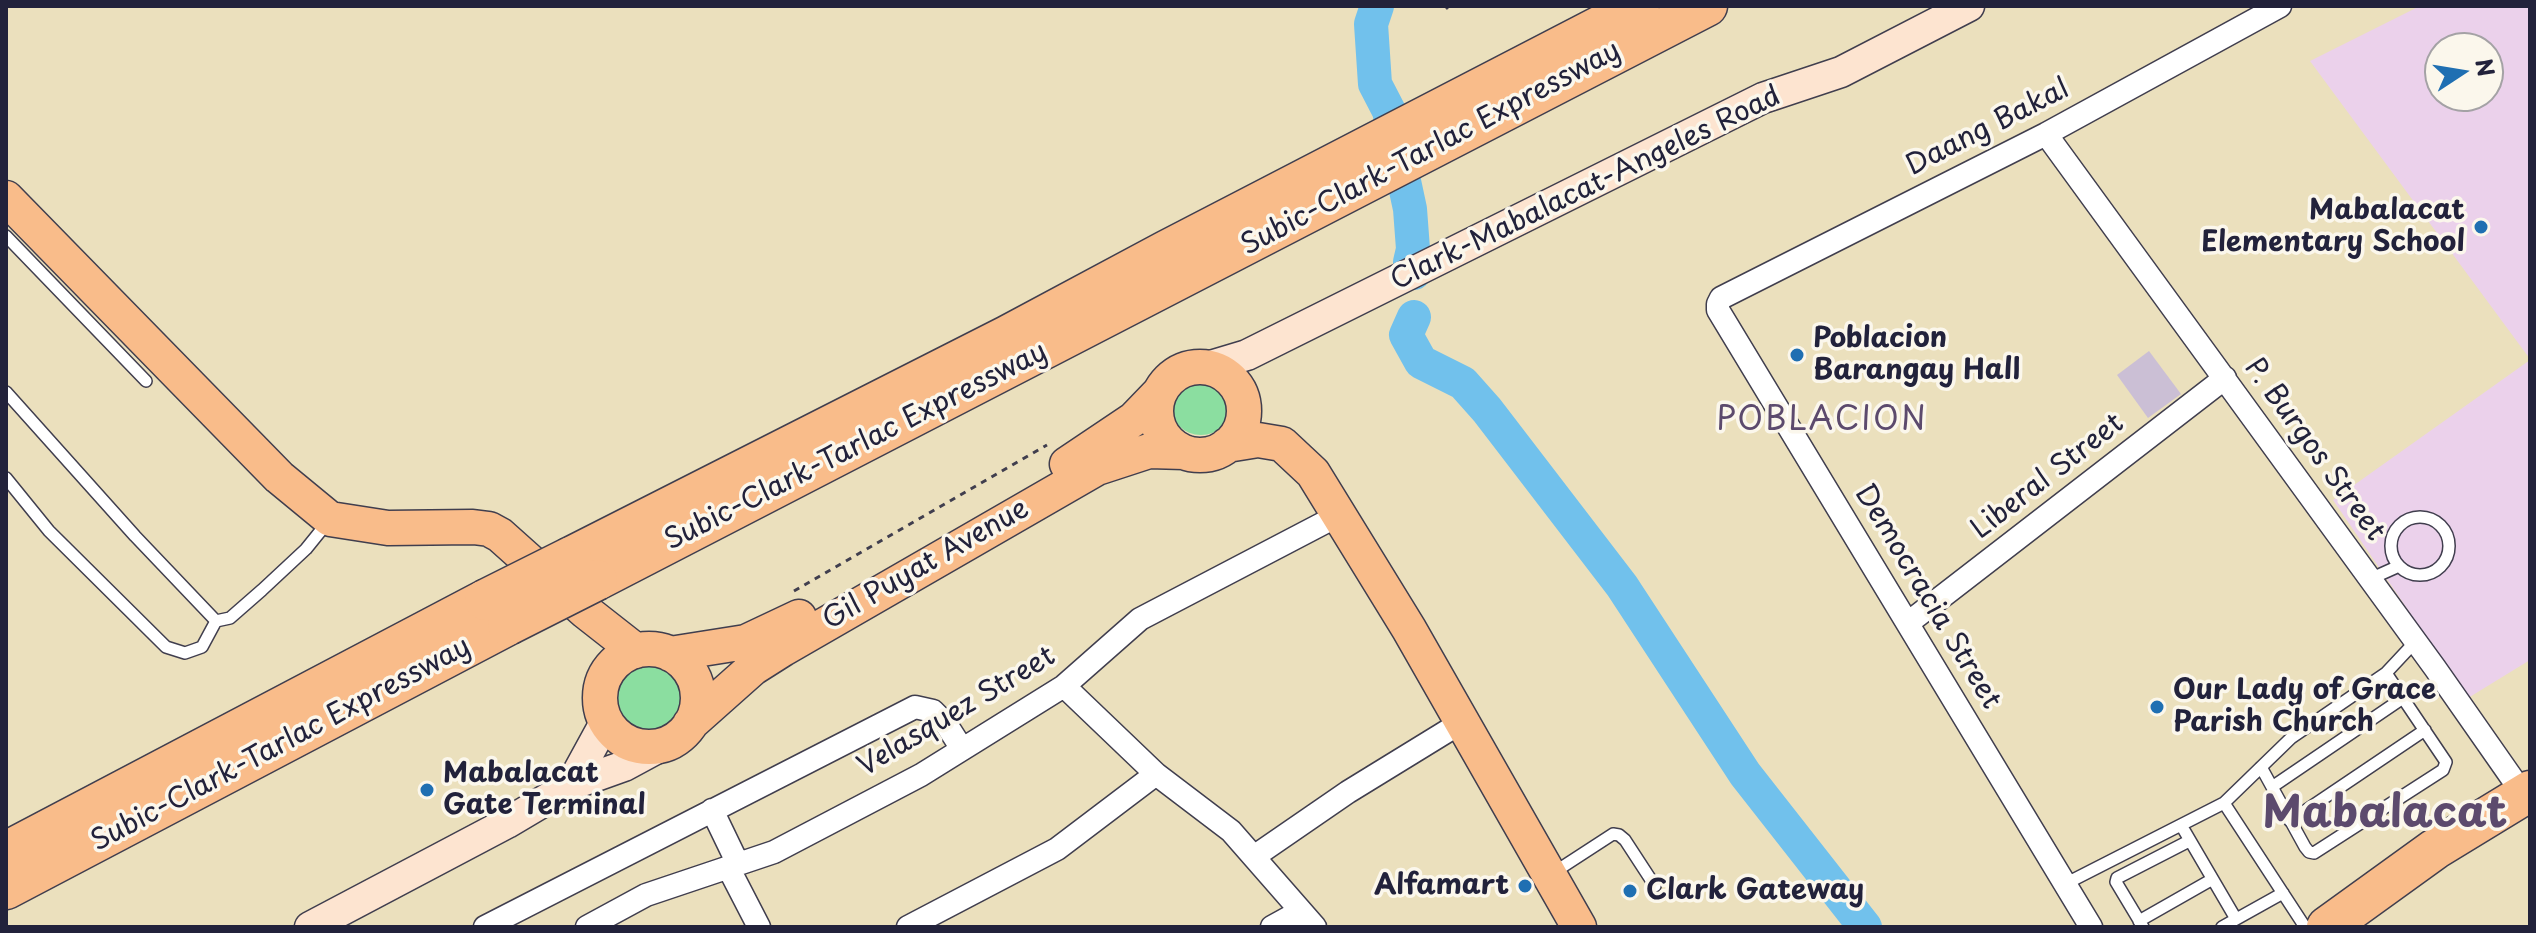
<!DOCTYPE html>
<style>
body{margin:0}
#map{position:relative;width:2536px;height:933px;overflow:hidden;background:#ebe0bd;font-family:"Playpen Sans",sans-serif}
canvas{display:block}
.frame{position:absolute;inset:0;border:8px solid #22223b;pointer-events:none}
.north{position:absolute;left:2424px;top:32px;width:80px;height:80px;box-sizing:border-box;background:#fbf7ec;border:2px solid #a4a2a5;border-radius:50%;rotate:78deg;font-size:22px;font-weight:700;line-height:32px;text-align:center;color:#22223b}
.north::after{content:'';display:block;margin:auto;width:28px;height:36px;background:#1f6fb2;clip-path:polygon(50% 0,100% 100%,50% 72%,0 100%)}
</style>
<div id="map">
<canvas width="2536" height="933"></canvas>
<div class="frame"></div>
<div class="north">N</div>
</div>
<script>
const g = document.querySelector('canvas').getContext('2d');
g.lineJoin = 'round';
function fill(path, color) { g.fillStyle = color; g.fill(path, 'evenodd'); }
const shape = rows => new Path2D(rows.map(r => 'M' + r).join(''));
function strokePath(path, color, width, dash) { g.strokeStyle = color; g.lineWidth = width; g.lineCap = dash ? 'butt' : 'round'; g.setLineDash(dash || []); g.stroke(path); }
function write(font, color, halo, rows, align = 'center') {
  g.font = font + ' "Playpen Sans",sans-serif'; g.lineWidth = 7; g.setLineDash([]); g.textBaseline = 'middle'; g.strokeStyle = halo; g.fillStyle = color; for (const [text, x, y, turn = 0] of rows) {
    g.save(); g.translate(x, y); g.rotate((+turn || 0) * Math.PI / 180); g.textAlign = isNaN(turn) ? turn : align; if (halo) g.strokeText(text, 0, 0); g.fillText(text, 0, 0); g.restore();
  }
}
fill(shape([
 [2420,6,2530,6,2530,359,2310,61],
 [2440,48,2488,48,2488,96,2440,96],
 [2530,360,2530,660,2468,698,2333,500]
]), '#ebd1eb');
fill(shape([
 [2149,351,2181,394,2148,418,2117,375]
]), '#cbbfd5');
fill(shape([
 '1170 404a31 31 0 1 1 62 0a31 31 0 1 1-62 0Z',
 '615 698a35 35 0 1 1 70 0a35 35 0 1 1-70 0Z'
]), '#8bdea0');
strokePath(shape([
 [1377,6,1371,24,1375,84,1389,111,1410,209,1413,249,1410,262,1414,273],
 [1414,317,1406,335,1421,362,1463,383,1487,410,1622,586,1745,774,1865,927]
]), '#71c1ec', 34);
const lane = shape([
 [6,236,146,381],
 [6,392,135,536,216,621,230,618,262,590,306,549,327,523],
 [6,478,49,531,166,647,185,653,202,647,216,621],
 '2391 546a29 29 0 1 1 58 0a29 29 0 1 1-58 0Z',
 [2370,579,2399,566],
 [2261,767,2305,847,2309,852,2314,853,2443,770,2446,762,2386,673],
 [2272,787,2403,698],
 [2224,803,2305,927],
 [2290,821,2425,730],
 [2181,825,2236,919],
 [1553,873,1613,834,1619,835,1625,840,1655,886],
 [2065,884,2224,803,2291,738,2386,673,2415,642],
 [2139,921,2211,880],
 [2143,927,2116,882,2117,878,2189,841],
 [2222,927,2283,893]
]);
const street = shape([
 [2046,134,2435,668,2528,801],
 [1908,623,2225,378],
 [1064,686,1156,774,1231,831,1315,927],
 [712,810,738,864],
 [1255,856,1348,792,1462,722],
 [728,867,759,927],
 [485,927,915,707,933,711,946,724,962,749],
 [587,927,646,895,774,852,921,775,1064,686,1140,619,1339,515],
 [908,927,1057,849,1156,774],
 [1272,927,1301,911],
 [2091,927,1718,310,1718,304,1721,298,2046,134,2280,6]
]);
const secondary = shape([
 [1207,367,1247,355,1763,98,1841,72,1969,6],
 [571,785,606,721],
 [310,927,507,823,571,785,624,766,661,746]
]);
const primary = shape([
 [6,198,279,477,330,519,388,528,473,527,489,529,500,535,585,611,636,651],
 '1156 411a44 44 0 1 1 88 0a44 44 0 1 1-88 0Z',
 [1227,445,1258,440,1282,444,1313,473,1409,629,1579,927],
 [1067,464,1134,419,1161,391],
 '600 698a49 49 0 1 1 98 0a49 49 0 1 1-98 0Z',
 [670,654,746,642,799,617],
 [690,724,753,668,783,649,1097,468,1149,451,1184,452]
]);
const highway = shape([
 [571,557,1007,336,1166,251,1639,6],
 [597,580,1707,6],
 [6,852,485,600],
 [6,889,508,625],
 [2327,927,2435,849,2530,791]
]);
strokePath(lane, '#403e4e', 14);
strokePath(street, '#403e4e', 25);
strokePath(secondary, '#403e4e', 33);
strokePath(primary, '#403e4e', 37);
strokePath(highway, '#403e4e', 43);
strokePath(shape([
 [1446,6,1447,8,1448,6],
 [794,591,1047,445]
]), '#403e4e', 3, [6, 6]);
strokePath(lane, '#fff', 11);
strokePath(street, '#fff', 22);
strokePath(secondary, '#fde4d0', 30);
strokePath(primary, '#f9bc8a', 34);
strokePath(highway, '#f9bc8a', 40);
const highwayBridge = shape([
 [485,600,571,557],
 [508,625,597,580]
]);
strokePath(highwayBridge, '#403e4e', 43, []);
strokePath(highwayBridge, '#f9bc8a', 40);
for (const [x, y, r, color] of [
 [2481,227,8,"#1f6fb2"],
 [1797,355,8,"#1f6fb2"],
 [2157,707,8,"#1f6fb2"],
 [427,790,8,"#1f6fb2"],
 [1525,886,8,"#1f6fb2"],
 [1630,891,8,"#1f6fb2"]
]) { const dot = new Path2D(); dot.arc(x, y, r, 0, 2 * Math.PI); g.fillStyle = color; g.fill(dot); strokePath(dot, '#fbf7ec', 3); }
write('28px', '#22223b', '#fbf7ec', [
 ["Daang Bakal",1988,128,-27],
 ["Subic-Clark-Tarlac Expressway",1431,149,-28],
 ["Clark-Mabalacat-Angeles Road",1586,189,-26],
 ["Subic-Clark-Tarlac Expressway",856,447,-27],
 ["P. Burgos Street",2314,450,54],
 ["Liberal Street",2048,477,-38],
 ["Gil Puyat Avenue",926,565,-30],
 ["Democracia Street",1927,597,59],
 ["Velasquez Street",957,712,-31],
 ["Subic-Clark-Tarlac Expressway",281,745,-28]
]);
write('bold 28px', '#22223b', '#fbf7ec', [
 ["Mabalacat",2465,211,"right"],
 ["Elementary School",2465,243,"right"],
 ["Poblacion",1813,339],
 ["Barangay Hall",1813,371],
 ["Our Lady of Grace",2173,691],
 ["Parish Church",2173,723],
 ["Mabalacat",443,774],
 ["Gate Terminal",443,806],
 ["Alfamart",1509,886,"right"],
 ["Clark Gateway",1646,891]
], 'left');
g.letterSpacing = '2px';
write('32px', '#5c4a6d', '#fbf7ec', [
 ["POBLACION",1822,421]
]);
g.letterSpacing = '0px';
write('bold 44px', '#5c4a6d', '#fbf7ec', [
 ["Mabalacat",2385,815]
]);
</script>
